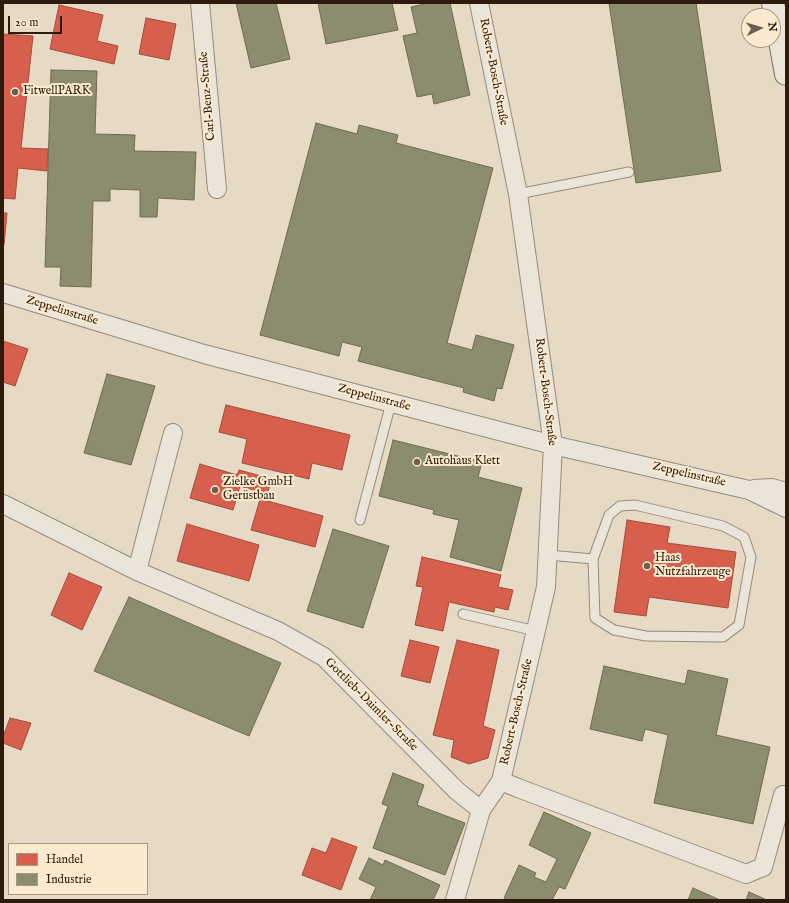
<!DOCTYPE html>
<meta charset="utf-8">
<style>
body{margin:0}
#map{position:relative;width:789px;height:903px;overflow:hidden;background:#e7dac5;font-family:"IM FELL English",serif}
canvas{display:block}
.frame{position:absolute;inset:0;border:4px solid #2d1b0d;pointer-events:none}
.legend{position:absolute;left:8px;top:843px;width:140px;height:52px;box-sizing:border-box;background:#f9ead0;border:1px solid #a79782;margin:0;padding:5px 7px;list-style:none;font-size:12px;color:#2d1b0d}
.legend li{display:flex;align-items:center;gap:8px;height:20px}
.legend b{width:20px;border:1px solid #a79782}
.north{position:absolute;left:741px;top:8px;width:40px;height:40px;box-sizing:border-box;background:#f9ead0;border:1px solid #a79782;border-radius:50%;rotate:85deg;font-size:11px;font-weight:700;line-height:16px;text-align:center;color:#2d1b0d}
.north::after{content:'';display:block;margin:auto;width:14px;height:18px;background:#6e5e4d;clip-path:polygon(50% 0,100% 100%,50% 72%,0 100%)}
.scale{position:absolute;left:8px;top:16px;width:54px;height:18px;box-sizing:border-box;border:2px solid #2d1b0d;border-top:0;padding-left:5px;font-size:12px;line-height:14px;white-space:nowrap;color:#2d1b0d;-webkit-text-stroke:3px #f9ead0;paint-order:stroke}
</style>
<div id="map">
<canvas width="789" height="903"></canvas>
<div class="frame"></div>
<ul class="legend">
<li><b style="height:11px;background:#d6604d"></b>Handel</li>
<li><b style="height:11px;background:#8c8c6e"></b>Industrie</li>
</ul>
<div class="north">N</div>
<div class="scale">20 m</div>
</div>
<script>
const g = document.querySelector('canvas').getContext('2d');
g.lineJoin = 'round';
function fill(path, color) { g.fillStyle = color; g.fill(path, 'evenodd'); }
const shape = rows => new Path2D(rows.map(r => 'M' + r).join(''));
function strokePath(path, color, width, dash) { g.strokeStyle = color; g.lineWidth = width; g.lineCap = dash ? 'butt' : 'round'; g.setLineDash(dash || []); g.stroke(path); }
function write(font, color, halo, rows, align = 'center') {
  g.font = font + ' "IM FELL English",serif'; g.lineWidth = 4; g.setLineDash([]); g.textBaseline = 'middle'; g.strokeStyle = halo; g.fillStyle = color; for (const [text, x, y, turn = 0] of rows) {
    g.save(); g.translate(x, y); g.rotate((+turn || 0) * Math.PI / 180); g.textAlign = isNaN(turn) ? turn : align; if (halo) g.strokeText(text, 0, 0); g.fillText(text, 0, 0); g.restore();
  }
}
const shops = shape([
 [59,5,103,15,97,41,118,46,114,64,50,49,59,5],
 [146,18,176,24,169,60,139,54,146,18],
 [3,34,33,36,21,148,48,149,47,171,18,168,15,199,3,198,3,34],
 [3,213,7,213,4,245,3,245,3,213],
 [3,341,28,349,15,386,3,382,3,341],
 [226,405,350,435,342,470,312,463,309,479,242,463,247,439,219,432,226,405],
 [200,464,237,475,239,470,272,479,267,494,240,486,233,510,190,498,200,464],
 [260,499,323,516,315,547,251,530,260,499],
 [627,520,670,527,667,543,736,552,728,608,649,597,646,616,614,612,627,520],
 [187,524,259,545,249,581,177,561,187,524],
 [422,557,501,575,498,587,513,590,508,610,495,607,494,612,449,602,443,631,415,625,423,587,416,586,422,557],
 [69,573,102,587,82,630,51,615,69,573],
 [410,640,439,647,430,683,401,676,410,640],
 [457,640,499,650,483,726,495,730,488,758,469,764,451,757,454,740,433,735,457,640],
 [10,718,31,723,21,750,3,743,3,737,10,718],
 [332,838,357,847,341,890,302,875,312,848,326,853,332,838]
]);
fill(shops, '#d6604d');
strokePath(shops, '#a34b3a', 1);
const industry = shape([
 [236,3,276,3,290,59,251,68,236,3],
 [318,3,392,3,398,30,326,44,318,3],
 [428,3,450,3,470,95,434,104,432,94,417,97,403,36,417,33,411,7,428,3],
 [609,3,696,3,721,171,636,183,609,3],
 [51,70,97,71,95,134,135,135,134,151,196,152,194,200,158,198,157,217,140,217,140,190,110,189,110,201,93,201,91,287,60,286,61,267,45,267,51,70],
 [316,123,357,134,359,125,398,135,396,143,493,168,447,343,472,350,476,335,514,345,502,389,497,388,494,401,463,392,464,388,358,361,362,347,342,342,339,356,260,335,316,123],
 [107,374,155,386,131,465,84,453,107,374],
 [393,440,482,462,478,477,522,488,501,571,450,557,459,520,433,514,434,510,379,496,393,440],
 [333,529,389,546,363,628,307,611,333,529],
 [129,597,281,663,249,736,94,671,129,597],
 [604,666,685,684,688,670,728,679,716,735,770,747,753,824,654,803,668,735,645,729,642,741,590,729,604,666],
 [393,773,424,785,417,805,465,823,445,875,373,848,388,806,382,804,393,773],
 [544,812,591,833,565,889,559,887,552,900,509,900,504,898,519,865,536,873,534,877,546,882,557,859,529,845,544,812],
 [369,858,383,865,385,860,440,885,433,900,370,900,376,887,359,879,369,858],
 [693,888,720,900,688,900,693,888],
 [749,892,767,900,746,900,749,892]
]);
fill(industry, '#8c8c6e');
strokePath(industry, '#706a51', 1);
const service = shape([
 [518,194,629,172],
 [360,520,391,403],
 [548,555,593,559,609,515,620,506,635,505,723,526,744,537,751,557,739,625,723,637,646,636,614,630,595,618,593,559],
 [463,614,536,631]
]);
const minor = shape([
 [200,3,217,189],
 [3,293,204,354,553,445,749,490,786,508],
 [754,489,772,488,786,492],
 [3,504,137,571,278,631,324,657,457,791,481,810],
 [137,571,173,433],
 [501,781,518,788,746,874,763,867,783,795],
 [455,900,481,810,501,781,546,587,553,445,518,194,479,3]
]);
const secondary = shape([
 [773,3,786,74]
]);
strokePath(service, '#958b7e', 11);
strokePath(minor, '#958b7e', 20);
strokePath(secondary, '#7b7265', 24);
strokePath(service, '#ebe4d9', 9);
strokePath(minor, '#ebe4d9', 18);
strokePath(secondary, '#ebe4d9', 22);
for (const [x, y, r, color] of [
 [15,92,4,"#6e5e4d"],
 [417,462,4,"#6e5e4d"],
 [215,490,4,"#6e5e4d"],
 [647,566,4,"#6e5e4d"]
]) { const dot = new Path2D(); dot.arc(x, y, r, 0, 2 * Math.PI); g.fillStyle = color; g.fill(dot); strokePath(dot, '#f9ead0', 1.5); }
write('12px', '#2d1b0d', '#f9ead0', [
 ["Robert-Bosch-Straße",493,72,79],
 ["Carl-Benz-Straße",208,96,-95],
 ["Zeppelinstraße",62,311,17],
 ["Robert-Bosch-Straße",545,392,83],
 ["Zeppelinstraße",374,398,15],
 ["Zeppelinstraße",689,475,13],
 ["Gottlieb-Daimler-Straße",371,705,45],
 ["Robert-Bosch-Straße",517,712,-77]
]);
write('12px', '#2d1b0d', '#f9ead0', [
 ["FitwellPARK",23,92],
 ["Autohaus Klett",425,462],
 ["Zielke GmbH",223,483],
 ["Gerüstbau",223,497],
 ["Haas",655,559],
 ["Nutzfahrzeuge",655,573]
], 'left');
</script>
